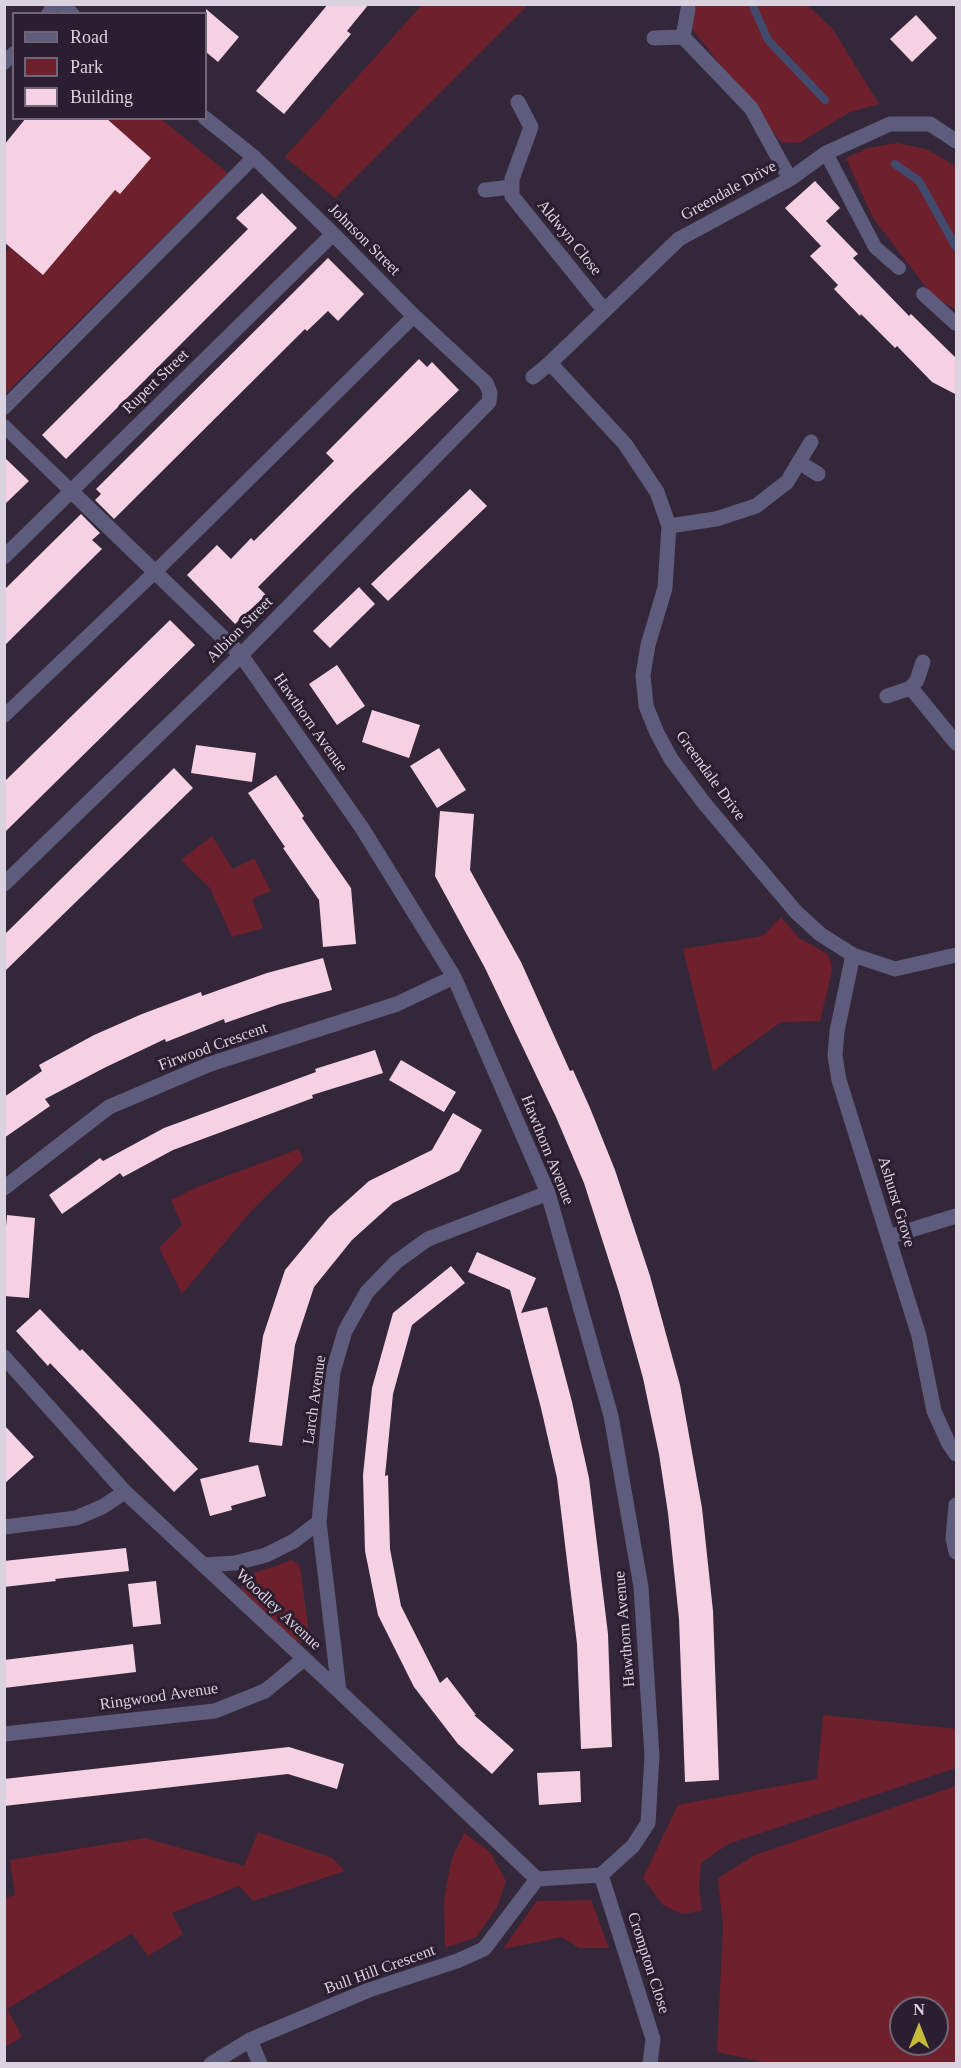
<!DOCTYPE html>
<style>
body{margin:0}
#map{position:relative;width:961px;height:2068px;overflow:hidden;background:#35273a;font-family:"Times New Roman",serif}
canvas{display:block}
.frame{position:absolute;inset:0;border:6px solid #dbd2df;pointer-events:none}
.legend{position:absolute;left:12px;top:12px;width:195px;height:108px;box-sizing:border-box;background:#2b1e30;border:2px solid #716676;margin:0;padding:8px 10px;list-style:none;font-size:18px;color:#dbd2df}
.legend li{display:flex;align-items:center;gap:12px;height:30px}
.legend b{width:30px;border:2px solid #716676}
.north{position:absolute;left:889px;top:1996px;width:60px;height:60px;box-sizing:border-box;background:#2b1e30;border:2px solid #716676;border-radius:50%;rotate:0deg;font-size:16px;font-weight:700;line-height:24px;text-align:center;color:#dbd2df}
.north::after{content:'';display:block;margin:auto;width:21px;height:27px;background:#c7bb3c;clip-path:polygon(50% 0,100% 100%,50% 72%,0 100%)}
</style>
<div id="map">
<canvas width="961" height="2068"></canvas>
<div class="frame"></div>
<ul class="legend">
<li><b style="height:8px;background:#5e5c7c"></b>Road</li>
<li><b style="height:16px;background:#6e212c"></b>Park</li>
<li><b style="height:16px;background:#f5d1e3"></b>Building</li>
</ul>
<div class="north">N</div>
</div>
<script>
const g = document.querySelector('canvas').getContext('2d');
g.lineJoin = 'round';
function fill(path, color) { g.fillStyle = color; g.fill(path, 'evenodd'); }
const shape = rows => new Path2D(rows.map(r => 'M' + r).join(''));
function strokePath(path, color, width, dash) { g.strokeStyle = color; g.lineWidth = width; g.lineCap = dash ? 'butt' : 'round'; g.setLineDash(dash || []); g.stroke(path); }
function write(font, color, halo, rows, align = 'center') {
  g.font = font + ' "Times New Roman",serif'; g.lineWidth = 6; g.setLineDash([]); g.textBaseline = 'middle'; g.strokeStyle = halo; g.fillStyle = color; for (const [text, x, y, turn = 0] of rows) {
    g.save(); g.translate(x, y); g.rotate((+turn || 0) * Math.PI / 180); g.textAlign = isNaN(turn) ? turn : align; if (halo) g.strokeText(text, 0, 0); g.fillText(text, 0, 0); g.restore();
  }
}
fill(shape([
 [423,4,528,5,335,198,285,157],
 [695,5,807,5,832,28,879,104,850,112,799,143,781,142,690,26],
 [110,119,161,119,228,173,5,394,5,253,22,232,15,252,43,275,34,207],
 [121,132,151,158,120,194],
 [897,143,926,149,956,166,956,310,933,296,873,218,846,158,868,148],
 [212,836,233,869,254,858,271,891,252,899,263,928,232,937,210,888,181,860],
 [781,917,798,937,827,954,831,962,832,971,820,1021,781,1022,713,1071,683,949,763,936],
 [299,1149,303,1160,251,1211,182,1294,159,1248,182,1225,171,1200,197,1187],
 [291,1560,299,1565,301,1574,309,1634,304,1643,299,1642,291,1637,243,1592,241,1587,241,1580,246,1575,276,1566],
 [823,1715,956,1729,956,1768,728,1844,701,1863,699,1888,702,1911,682,1914,663,1905,643,1878,678,1805,817,1779],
 [956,1786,956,2063,773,2064,717,2052,723,1926,718,1878,755,1855],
 [901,2008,937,2008,937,2044,901,2044],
 [258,1832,332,1858,345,1871,253,1901,239,1886,172,1913,183,1934,148,1956,132,1933,7,2009,22,2037,5,2047,5,1898,15,1895,10,1860,145,1838,244,1866],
 [464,1833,490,1852,506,1881,497,1907,476,1937,445,1948,444,1901,451,1861],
 [591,1900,609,1948,579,1948,562,1937,503,1949,537,1901]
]), '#6e212c');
strokePath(shape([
 [752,4,768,40,825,100],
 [895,164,919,181,956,247]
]), '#424b6e', 8);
fill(shape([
 [328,4,369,4,347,31,351,34,284,114,256,91],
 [206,9,239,37,218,62,206,52],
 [916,15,937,38,912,62,890,39],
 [26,118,106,118,151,158,120,194,115,190,43,275,4,242,4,145],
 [815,181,840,208,826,221,858,254,853,258,909,316,911,314,957,359,957,395,932,382,897,346,895,348,861,314,860,316,834,289,838,285,810,256,821,246,785,208],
 [262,193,297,228,66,459,42,435,248,229,236,218],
 [328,258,364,294,338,321,328,311,307,331,305,329,114,519,95,500,101,494,96,489],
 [419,359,427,367,432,362,459,390,353,492,258,587,266,595,235,624,187,575,217,545,231,559,251,538,254,541,334,461,326,453],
 [4,457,29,481,4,505],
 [470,489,487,506,388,601,371,584],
 [81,514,100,533,92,540,102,549,4,646,4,590],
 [359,587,375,604,330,648,313,631],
 [170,620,195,645,4,833,4,782],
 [337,665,365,706,337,725,309,684],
 [372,710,420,725,409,758,362,742],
 [196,745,256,753,252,782,191,773],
 [439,748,466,790,437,808,410,766],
 [174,768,193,788,4,972,4,935],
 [276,775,304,816,302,818,351,888,356,944,323,947,319,900,283,848,285,847,248,793],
 [440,811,474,814,470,870,521,962,570,1071,573,1070,590,1108,615,1170,650,1276,680,1385,702,1508,713,1611,719,1780,685,1782,679,1619,668,1513,659,1454,643,1378,619,1292,584,1183,556,1117,485,968,435,876],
 [323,958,332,990,280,1004,225,1023,224,1019,166,1042,165,1039,104,1068,45,1099,50,1106,4,1138,4,1097,42,1071,39,1065,94,1035,142,1014,201,992,202,996,267,973],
 [375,1050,383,1073,312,1095,313,1098,173,1150,123,1177,120,1173,62,1214,49,1195,100,1158,103,1161,164,1128,316,1072,315,1069],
 [401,1060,456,1092,444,1112,389,1080],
 [453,1113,482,1130,459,1171,393,1203,352,1240,314,1287,295,1345,282,1446,249,1442,263,1336,285,1270,329,1217,369,1181,432,1150],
 [7,1215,35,1218,29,1298,4,1296,4,1250],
 [477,1252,536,1278,521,1313,547,1307,572,1402,589,1478,608,1634,612,1747,581,1749,577,1644,557,1478,541,1408,510,1290,468,1272],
 [451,1266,465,1283,412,1325,393,1394,385,1476,388,1475,390,1549,401,1606,440,1683,447,1677,476,1715,474,1715,514,1750,492,1774,458,1744,414,1687,378,1615,365,1551,363,1475,372,1388,393,1313],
 [40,1309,80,1351,82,1349,198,1469,174,1492,50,1363,48,1366,16,1331],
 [4,1425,34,1457,4,1484],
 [258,1465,266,1496,231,1506,232,1510,210,1516,200,1479],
 [126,1548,129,1571,55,1579,56,1581,4,1587,4,1561],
 [156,1581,161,1624,133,1627,128,1584],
 [133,1644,136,1672,4,1688,4,1660],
 [289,1747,344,1764,337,1789,288,1774,4,1806,4,1779],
 [580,1771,581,1802,539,1805,537,1773]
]), '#f5d1e3');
strokePath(shape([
 [48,14,54,4],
 [4,63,14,53],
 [826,153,875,247,899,268],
 [923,294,956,324],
 [4,408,254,157],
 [4,426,71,491],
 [4,716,155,572,414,316]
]), '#5e5c7c', 14);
strokePath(shape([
 [61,4,72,14],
 [683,37,751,108,790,179],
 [654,38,683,37,688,9],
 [518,102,531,127,512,179,512,196,604,310],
 [485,190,512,187],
 [550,363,625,444,657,492,669,526,665,588,648,645,643,675,646,706,657,733,671,759,704,803,796,912,820,934,853,955,895,969,956,955],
 [533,377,550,363,679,239,790,179,826,153,890,124,930,124,956,141],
 [800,463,818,474],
 [71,491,241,655,362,828,454,977,548,1193,611,1416,641,1587,652,1756,648,1823,633,1846,601,1875,537,1879],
 [669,526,716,519,756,506,787,482,811,442],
 [4,557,333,234],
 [911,688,956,743],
 [887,696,911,688,917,680,923,662],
 [4,884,241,655,489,402,490,393,486,383,414,316,333,234,254,157,205,118],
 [853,955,837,1031,835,1056,839,1080,919,1336,934,1411,948,1442,956,1454],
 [4,1188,109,1107,210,1064,397,1004,454,977],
 [888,1237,956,1216],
 [4,1357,125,1492,339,1691,537,1879],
 [956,1505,953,1538,956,1552],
 [4,1527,76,1518,102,1507,125,1492],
 [203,1565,235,1563,266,1555,294,1541,319,1522],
 [339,1691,319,1522,333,1372,345,1331,367,1292,396,1262,428,1239,548,1193],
 [4,1734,215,1711,265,1691,304,1659],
 [601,1875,653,2039,650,2064],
 [250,2040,260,2064],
 [211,2064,250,2040,369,1990,457,1961,484,1949,537,1879]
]), '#5e5c7c', 15);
write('16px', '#dbd2df', '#2b1e30', [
 ["Greendale Drive",729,191,-29],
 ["Aldwyn Close",569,238,51],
 ["Johnson Street",364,240,45],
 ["Rupert Street",156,382,-44],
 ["Albion Street",240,630,-45],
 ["Hawthorn Avenue",310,723,55],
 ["Greendale Drive",710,776,54],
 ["Firwood Crescent",213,1047,-20],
 ["Hawthorn Avenue",547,1150,68],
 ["Ashurst Grove",896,1202,73],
 ["Larch Avenue",315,1400,-82],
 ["Woodley Avenue",278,1610,43],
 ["Hawthorn Avenue",625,1629,-95],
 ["Ringwood Avenue",159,1697,-8],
 ["Crompton Close",648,1963,72],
 ["Bull Hill Crescent",380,1970,-20]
]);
</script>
